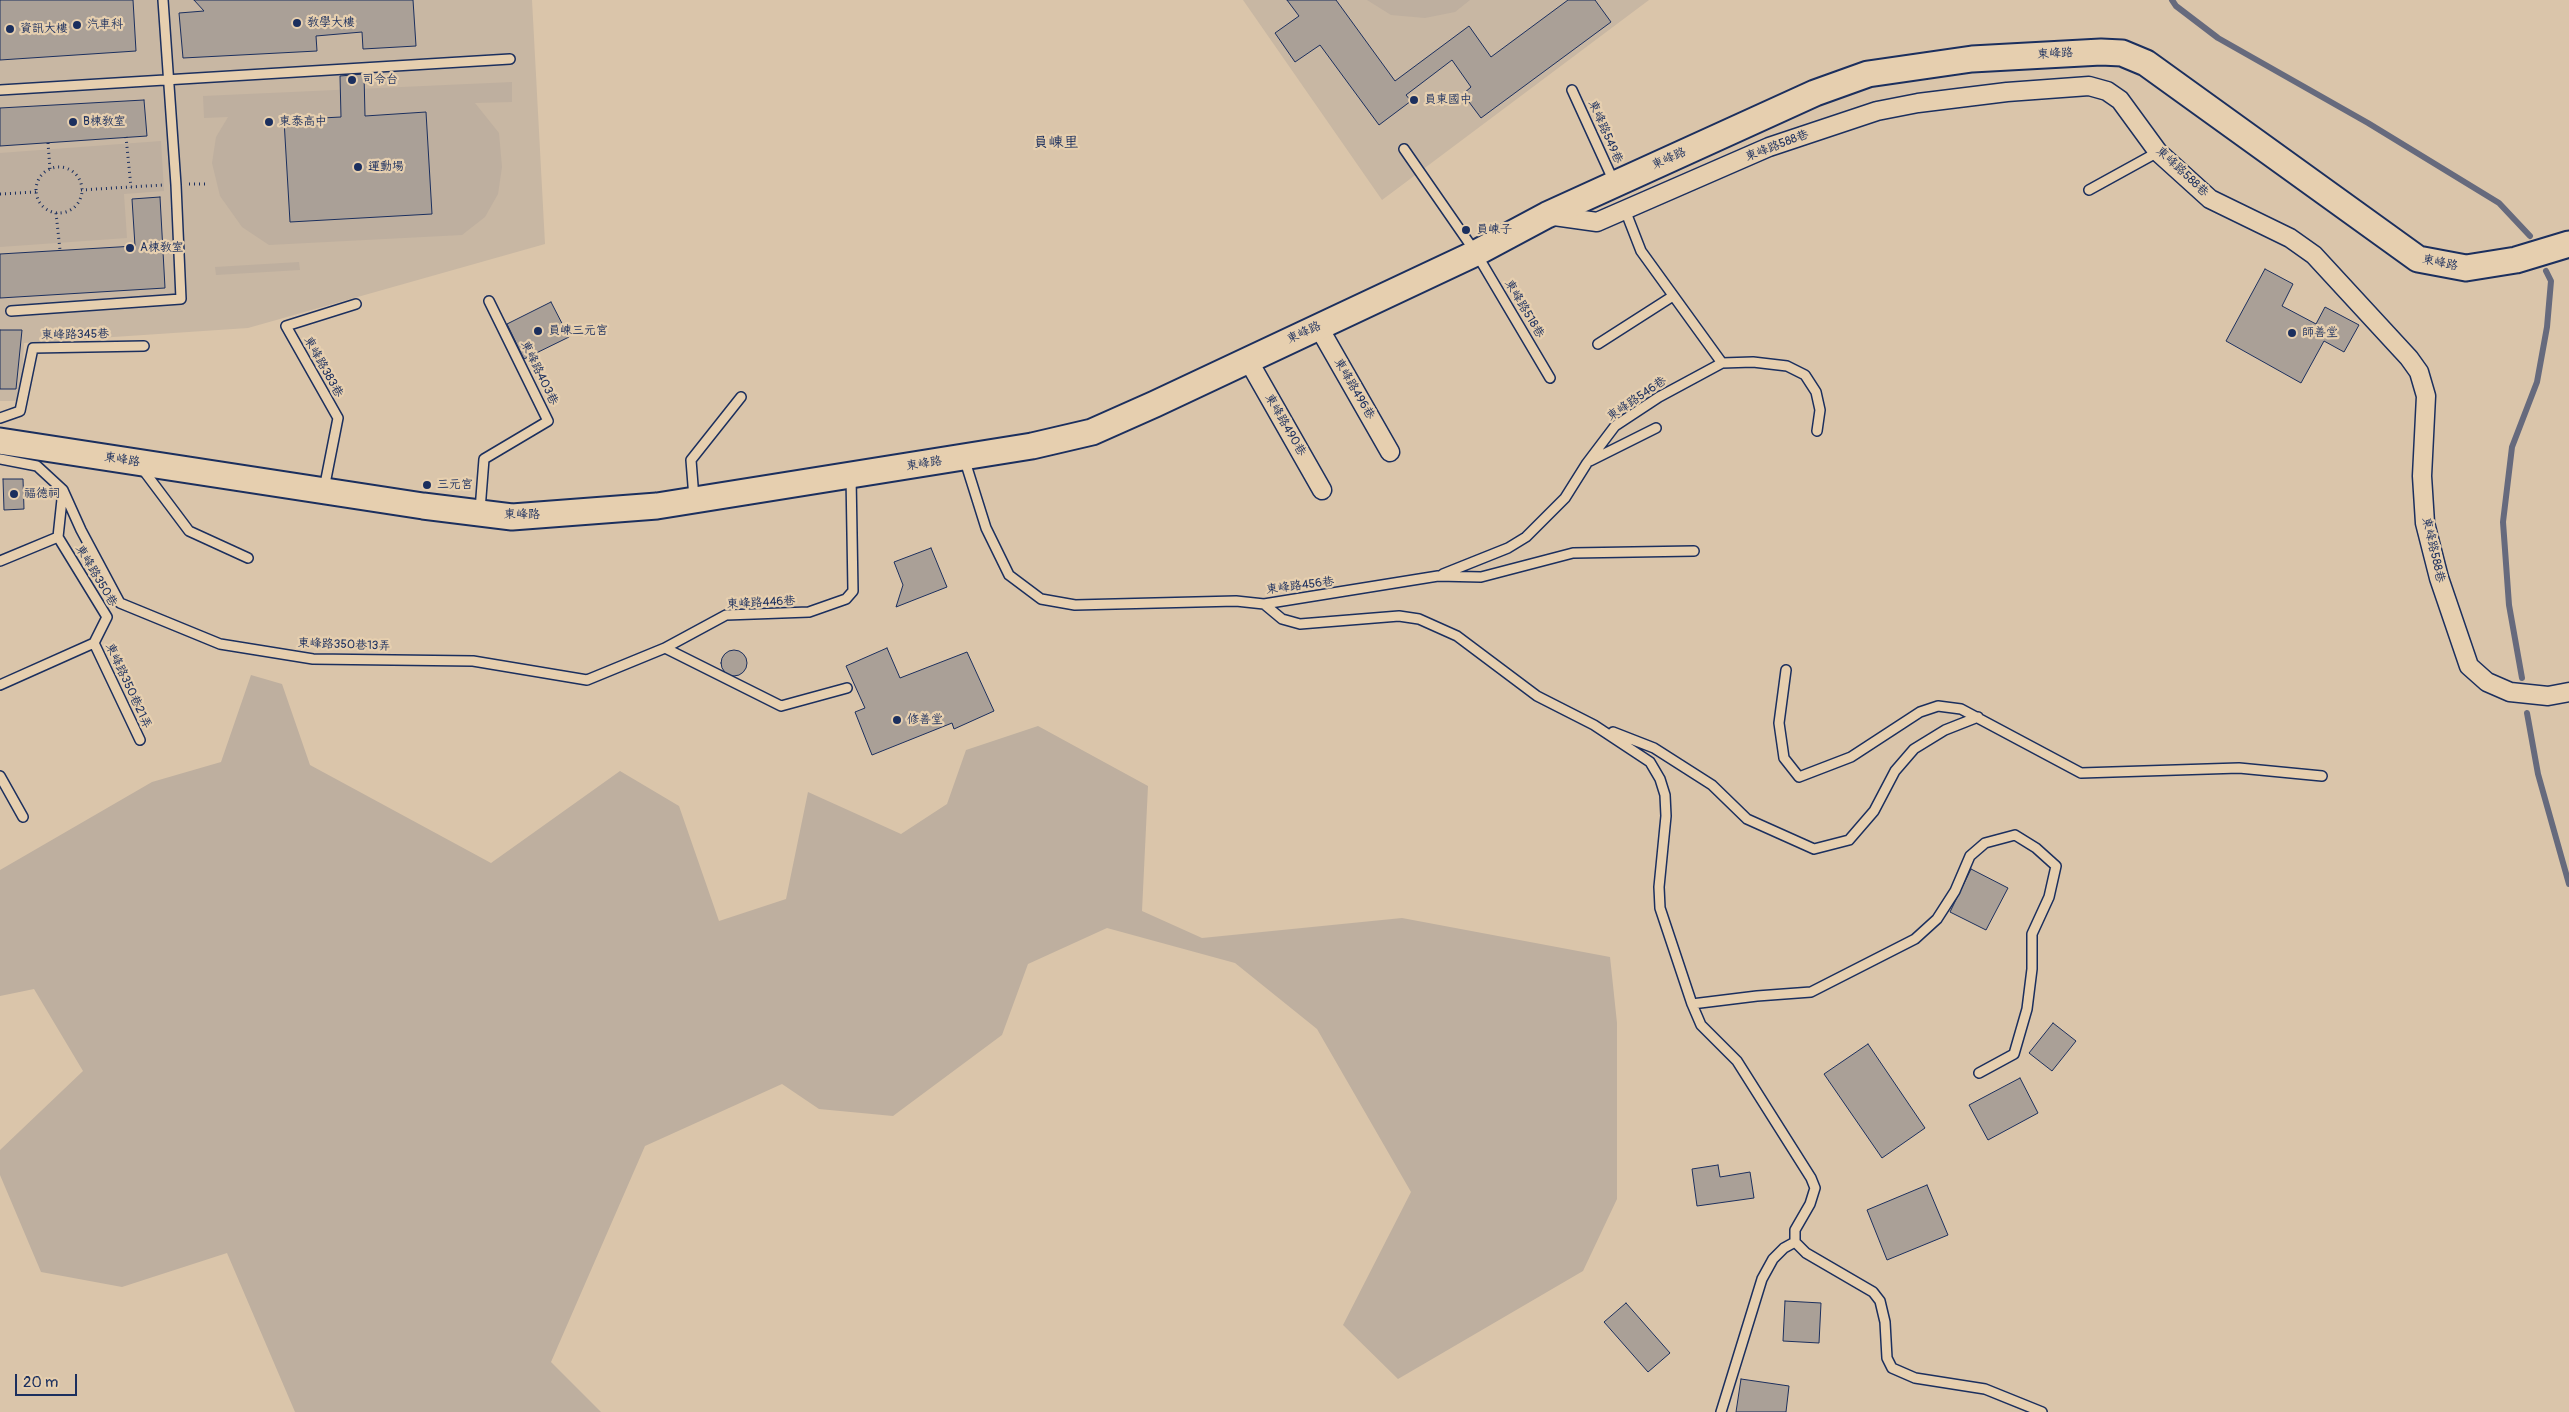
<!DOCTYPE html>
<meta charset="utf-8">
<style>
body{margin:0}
#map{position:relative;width:2569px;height:1412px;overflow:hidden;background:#dac5aa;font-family:Pangolin,sans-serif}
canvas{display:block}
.scale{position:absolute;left:15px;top:1374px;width:62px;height:22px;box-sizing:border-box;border:2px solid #1b2f5e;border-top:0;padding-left:6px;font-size:15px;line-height:18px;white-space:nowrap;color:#1b2f5e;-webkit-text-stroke:4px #e6cfaf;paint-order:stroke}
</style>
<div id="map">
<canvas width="2569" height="1412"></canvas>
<div class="scale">20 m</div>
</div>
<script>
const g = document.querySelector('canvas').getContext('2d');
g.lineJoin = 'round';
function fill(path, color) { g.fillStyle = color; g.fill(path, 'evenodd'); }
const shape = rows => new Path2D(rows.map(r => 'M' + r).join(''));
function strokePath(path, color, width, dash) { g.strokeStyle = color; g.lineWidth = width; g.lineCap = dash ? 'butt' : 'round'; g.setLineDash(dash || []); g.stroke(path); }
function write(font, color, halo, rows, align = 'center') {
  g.font = font + ' Pangolin,"LXGW WenKai TC",sans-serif'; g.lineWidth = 4.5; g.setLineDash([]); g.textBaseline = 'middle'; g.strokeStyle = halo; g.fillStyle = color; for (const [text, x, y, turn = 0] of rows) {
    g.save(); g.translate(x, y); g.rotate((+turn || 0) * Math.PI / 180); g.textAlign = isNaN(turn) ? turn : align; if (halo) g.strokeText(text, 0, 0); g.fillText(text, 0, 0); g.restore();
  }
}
fill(shape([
 [0,0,532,0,545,244,248,328,24,343,21,401,0,401],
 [1243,0,1649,0,1382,200]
]), '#c8b7a3');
fill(shape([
 [1367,0,1470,0,1455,12,1425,18,1391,15],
 [512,82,512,102,475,103,499,133,502,167,498,194,485,217,462,235,269,245,242,227,220,196,212,163,216,137,228,117,204,118,203,96],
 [425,112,290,222,284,120],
 [161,141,164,191,124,194,127,238,0,247,0,153],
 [299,262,300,270,216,275,215,267],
 [251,675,282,684,310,765,491,863,620,771,679,806,719,921,786,899,808,792,901,834,947,804,966,750,1038,726,1148,786,1142,911,1202,938,1402,918,1610,957,1617,1023,1617,1199,1583,1271,1398,1379,1343,1325,1411,1192,1317,1029,1235,963,1107,928,1028,964,1002,1035,893,1116,819,1109,782,1084,645,1146,551,1362,601,1412,295,1412,227,1253,122,1287,41,1272,0,1175,0,1150,83,1071,34,989,0,996,0,870,152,782,221,762]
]), '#beaf9f');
strokePath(shape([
 [2172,0,2176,6,2218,38,2368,123,2499,203,2530,236],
 [2522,678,2509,605,2503,522,2512,447,2537,382,2547,327,2551,281,2546,271],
 [2527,713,2538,774,2569,884]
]), '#666a7d', 6);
const building = shape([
 [0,0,133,0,136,51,0,60,0,0],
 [194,0,413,0,416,46,363,49,362,32,316,36,317,51,183,58,179,13,204,11,194,0],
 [1287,0,1336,0,1395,81,1469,26,1491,57,1568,0,1595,0,1611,22,1481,118,1463,94,1471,87,1452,60,1406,95,1411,101,1379,125,1320,45,1295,62,1275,33,1299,16,1287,0],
 [364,74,365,116,426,112,432,214,290,222,284,120,341,117,340,76,364,74],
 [144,100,147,136,0,146,0,108,144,100],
 [160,197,165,288,0,298,0,254,135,246,132,199,160,197],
 [2265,269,2293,284,2282,306,2316,324,2325,307,2359,325,2344,352,2324,341,2301,383,2226,341,2265,269],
 [551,302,569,337,524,359,507,324,551,302],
 [0,330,22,330,16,389,0,389,0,330],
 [3,479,23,479,24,509,4,510,3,479],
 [931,548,947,587,896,607,903,585,894,562,931,548],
 [887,648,900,678,967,652,994,711,954,729,952,723,872,755,855,712,865,708,846,666,887,648],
 '721 663a13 13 0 1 1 26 0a13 13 0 1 1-26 0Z',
 [1971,869,2008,888,1986,930,1950,912,1971,869],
 [2053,1023,2076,1041,2052,1071,2029,1053,2053,1023],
 [1868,1044,1925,1128,1882,1158,1824,1074,1868,1044],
 [2020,1078,2038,1113,1988,1140,1969,1105,2020,1078],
 [1718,1165,1720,1177,1750,1172,1754,1198,1697,1206,1692,1169,1718,1165],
 [1927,1185,1948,1235,1887,1260,1867,1210,1927,1185],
 [1785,1301,1821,1303,1819,1343,1783,1341,1785,1301],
 [1626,1303,1670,1353,1648,1372,1604,1322,1626,1303],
 [1741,1379,1789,1386,1786,1412,1736,1412,1741,1379]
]);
fill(building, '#aaa097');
strokePath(building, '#1b2f5e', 1);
const service = shape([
 [0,90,510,59],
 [1572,90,1614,182],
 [1404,149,1476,253,1550,378],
 [2089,190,2158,152],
 [1625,210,1641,251,1722,363],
 [11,311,181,299,176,185,163,0],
 [1598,344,1673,296],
 [0,418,20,411,33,348,144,346],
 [964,458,986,528,1009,575,1041,599,1075,605,1236,601,1264,604,1438,576,1481,577,1573,553,1694,551],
 [0,459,37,466,63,490,58,537,107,617,94,643,0,685],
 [1590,461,1656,428],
 [141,467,189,531,248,558],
 [324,489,338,418,286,326,356,304],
 [63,490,81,530,120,603,220,644,313,659,473,661,587,680,665,648],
 [694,498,691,460,741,397],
 [480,510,484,459,548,421,489,301],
 [0,561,58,537],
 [1443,574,1508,548,1526,537,1565,498,1587,463,1615,426,1659,397,1722,363,1753,362,1787,366,1805,375,1816,392,1820,410,1817,431],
 [1264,604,1282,619,1300,624,1399,616,1419,619,1457,636,1537,696,1594,725,1650,762,1660,779,1665,795,1666,816,1659,887,1660,908,1692,1004,1701,1025,1737,1061,1811,1178,1815,1188,1810,1204,1795,1230,1795,1242,1806,1253,1873,1292,1880,1301,1885,1322,1887,1358,1892,1368,1915,1378,1985,1389,2042,1412],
 [94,643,140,740],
 [1786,670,1779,723,1784,758,1799,777,1851,757,1920,712,1938,706,1961,709,2081,773,2239,768,2322,776],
 [847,688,781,706,665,648,726,615,809,612,846,599,853,591,851,476],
 [1613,732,1654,748,1712,785,1747,819,1814,849,1849,840,1874,811,1895,771,1914,749,1945,730,1978,717],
 [0,776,23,817],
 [1692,1004,1757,996,1811,992,1915,939,1937,919,1955,891,1970,856,1985,843,2015,835,2036,848,2056,866,2049,897,2032,934,2032,969,2027,1009,2014,1054,1979,1073],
 [1721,1412,1762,1279,1773,1259,1784,1248,1795,1242]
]);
const minor = shape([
 [1547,215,1597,222,1769,147,1877,111,1918,103,2007,92,2089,86,2107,91,2120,100,2158,152,2210,199,2290,238,2314,255,2409,358,2419,372,2426,396,2422,476,2425,523,2439,578,2469,666,2487,682,2510,692,2548,696,2569,692],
 [1318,326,1390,452],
 [1248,360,1322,490]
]);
const secondary = shape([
 [0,441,423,506,512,517,657,506,1032,446,1092,432,1155,404,1476,253,1547,215,1815,93,1868,74,1972,59,2101,52,2122,53,2146,63,2418,259,2466,268,2516,260,2569,244]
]);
strokePath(service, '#1b2f5e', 12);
strokePath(minor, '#1b2f5e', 21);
strokePath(secondary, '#1b2f5e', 29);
strokePath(shape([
 [126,137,131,187],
 [48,143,50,169],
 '36 190a23 23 0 1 1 46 0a23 23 0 1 1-46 0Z',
 [189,184,206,184],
 [81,190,163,185],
 [0,194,36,192],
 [56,213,60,250]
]), '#1b2f5e', 3, [1, 4]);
strokePath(service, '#e6cfaf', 9);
strokePath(minor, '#e6cfaf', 18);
strokePath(secondary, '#e6cfaf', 25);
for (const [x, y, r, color] of [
 [297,23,5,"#1b2f5e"],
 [77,25,5,"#1b2f5e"],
 [10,29,5,"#1b2f5e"],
 [352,80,5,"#1b2f5e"],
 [1414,100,5,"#1b2f5e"],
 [73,122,5,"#1b2f5e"],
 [269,122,5,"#1b2f5e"],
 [358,167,5,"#1b2f5e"],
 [1466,230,5,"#1b2f5e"],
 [130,248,5,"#1b2f5e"],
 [538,331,5,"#1b2f5e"],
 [2292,333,5,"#1b2f5e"],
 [427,485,5,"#1b2f5e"],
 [14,494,5,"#1b2f5e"],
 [897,720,5,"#1b2f5e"]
]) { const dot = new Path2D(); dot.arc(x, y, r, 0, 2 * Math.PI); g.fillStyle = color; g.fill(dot); strokePath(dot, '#e6cfaf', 2); }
write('12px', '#1b2f5e', '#e6cfaf', [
 ["教學大樓",307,23],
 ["汽車科",87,25],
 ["資訊大樓",20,29],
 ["司令台",362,80],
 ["員東國中",1424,100],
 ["B棟教室",83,122],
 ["東泰高中",279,122],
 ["運動場",368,167],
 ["員崠子",1476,230],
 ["A棟教室",140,248],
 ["員崠三元宮",548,331],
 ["師善堂",2302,333],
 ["三元宮",437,485],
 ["福德祠",24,494],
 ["修善堂",907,720]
], 'left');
write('12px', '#1b2f5e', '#e6cfaf', [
 ["東峰路",2055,54,-3],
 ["東峰路549巷",1605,132,66],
 ["東峰路588巷",1777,146,-21],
 ["東峰路",1669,159,-24],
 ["東峰路588巷",2182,172,43],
 ["東峰路",2440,263,12],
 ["東峰路518巷",1524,309,59],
 ["東峰路",1304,333,-25],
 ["東峰路345巷",75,335,-1],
 ["東峰路383巷",323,367,61],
 ["東峰路403巷",539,373,64],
 ["東峰路496巷",1354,389,60],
 ["東峰路546巷",1637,399,-34],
 ["東峰路490巷",1285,425,60],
 ["東峰路",122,460,9],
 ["東峰路",924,464,-9],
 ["東峰路",522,515],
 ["東峰路588巷",2433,550,77],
 ["東峰路350巷",96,576,59],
 ["東峰路456巷",1300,586,-7],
 ["東峰路446巷",761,603,-3],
 ["東峰路350巷13弄",344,645,2],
 ["東峰路350巷21弄",128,686,65]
]);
write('15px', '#1b2f5e', '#e6cfaf', [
 ["員崠里",1056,143]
]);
</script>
